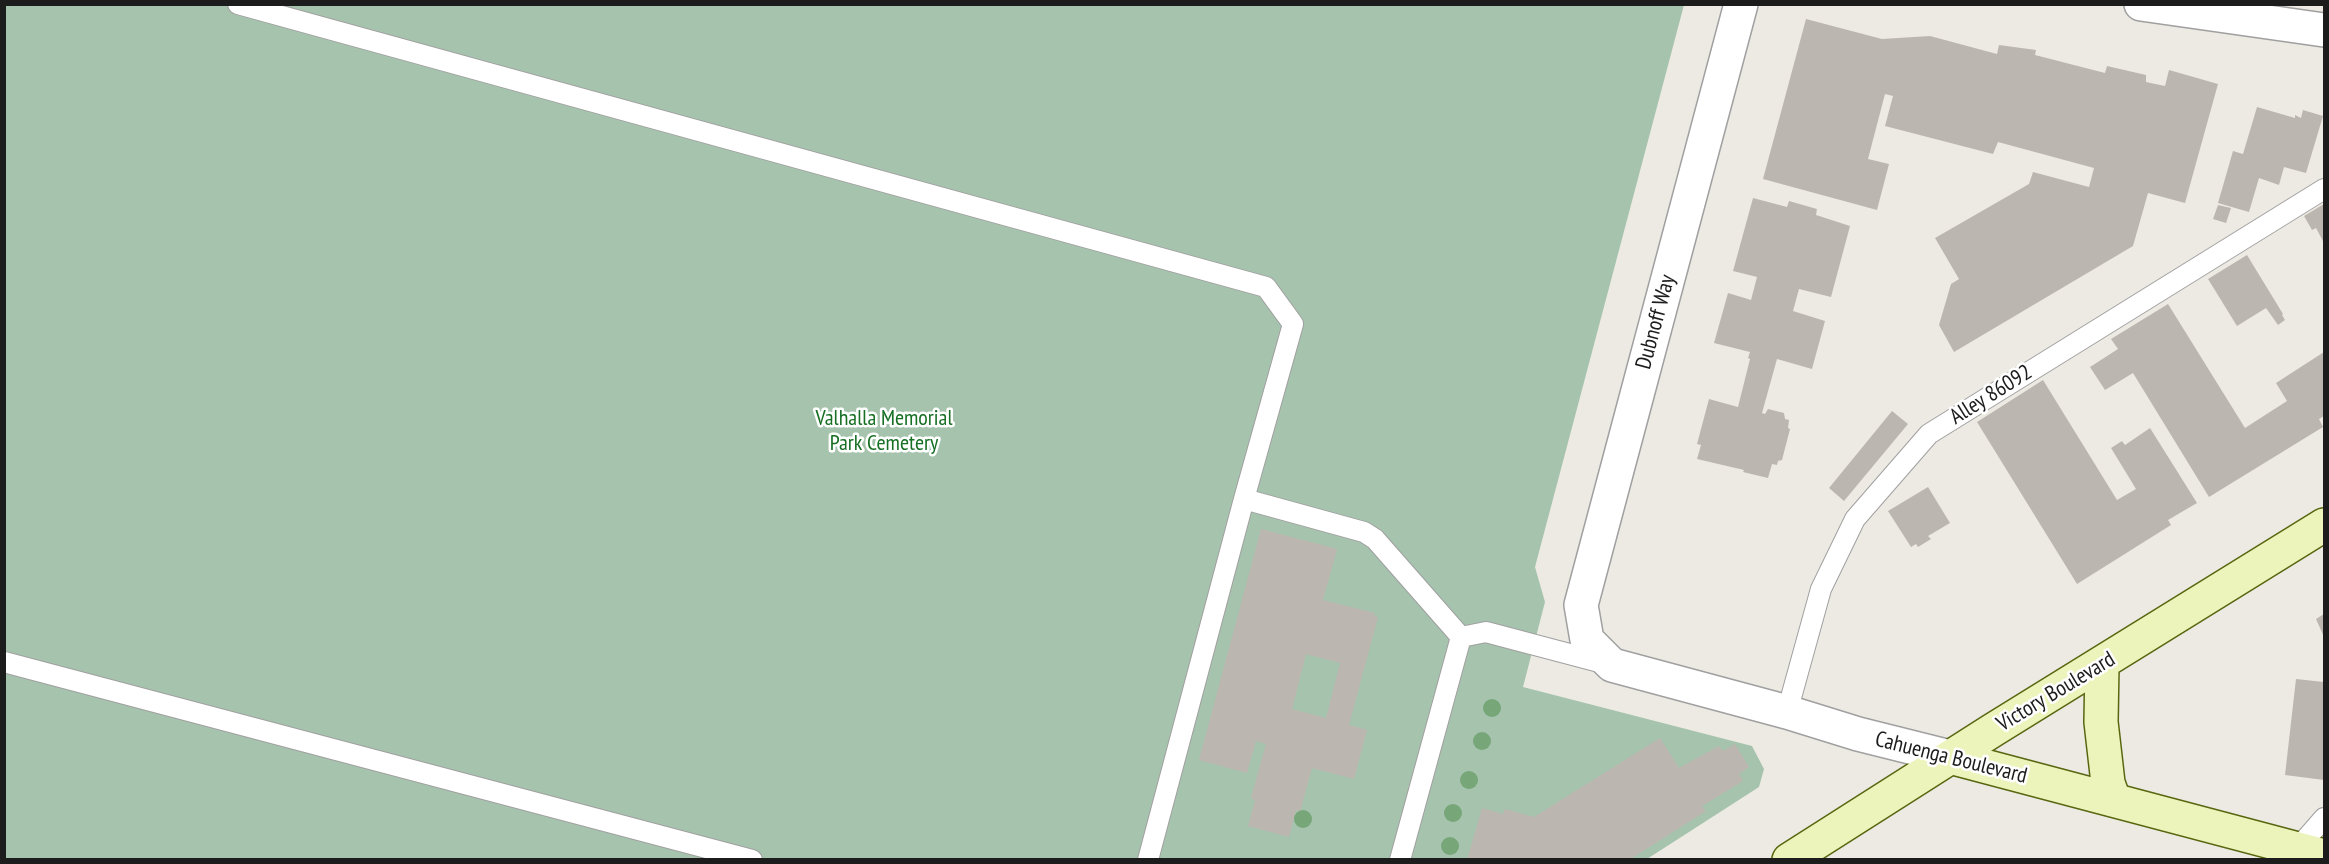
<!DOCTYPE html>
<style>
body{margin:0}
#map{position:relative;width:2329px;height:864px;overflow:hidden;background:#edeae3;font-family:"PT Sans Narrow",sans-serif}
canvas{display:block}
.frame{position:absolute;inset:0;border:6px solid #1c1c1c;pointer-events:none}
</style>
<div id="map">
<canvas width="2329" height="864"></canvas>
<div class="frame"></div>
</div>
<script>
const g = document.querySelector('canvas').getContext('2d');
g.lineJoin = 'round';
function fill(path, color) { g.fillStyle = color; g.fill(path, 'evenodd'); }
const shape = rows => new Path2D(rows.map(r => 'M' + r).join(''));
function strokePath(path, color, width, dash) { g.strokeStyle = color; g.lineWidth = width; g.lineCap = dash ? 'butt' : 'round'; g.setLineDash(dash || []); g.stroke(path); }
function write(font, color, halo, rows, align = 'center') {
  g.font = font + ' "PT Sans Narrow",sans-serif'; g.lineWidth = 5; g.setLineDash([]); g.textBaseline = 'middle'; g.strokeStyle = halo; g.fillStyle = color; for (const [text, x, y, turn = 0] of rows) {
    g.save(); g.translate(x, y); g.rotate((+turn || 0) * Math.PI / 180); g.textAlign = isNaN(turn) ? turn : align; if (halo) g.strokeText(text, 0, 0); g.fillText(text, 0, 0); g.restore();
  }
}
fill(shape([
 [5,5,1684,5,1535,567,1545,602,1523,687,1752,746,1764,769,1759,787,1647,859,5,860]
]), '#a6c3ad');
fill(shape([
 [1806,19,1882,39,1930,36,1997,54,1999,45,2036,50,2035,55,2105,73,2107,66,2146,75,2146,82,2165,86,2169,70,2218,84,2185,203,2148,193,2133,246,1954,352,1939,325,1951,284,1959,279,1935,238,2029,184,2033,172,2089,187,2094,168,1998,142,1993,154,1885,126,1893,96,1885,94,1868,159,1889,164,1877,210,1763,179],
 [2257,107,2295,118,2295,115,2301,118,2303,110,2323,116,2306,173,2284,167,2279,185,2259,178,2249,212,2218,203,2233,151,2243,154],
 [1753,198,1787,207,1789,201,1817,209,1816,215,1850,226,1831,297,1799,289,1793,311,1825,321,1812,369,1777,359,1762,413,1765,414,1768,409,1784,413,1785,419,1789,420,1788,428,1790,429,1782,460,1778,461,1777,465,1772,464,1768,478,1743,472,1744,470,1697,459,1701,445,1697,444,1709,399,1738,407,1750,359,1748,358,1750,352,1714,343,1728,293,1751,300,1757,277,1733,271],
 [2324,204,2324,243,2316,228,2312,230,2304,216],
 [2218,205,2231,208,2226,223,2213,219],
 [2247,255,2283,314,2282,315,2285,320,2278,325,2266,308,2237,326,2208,279],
 [2168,304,2245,428,2287,401,2276,383,2324,352,2324,416,2319,419,2323,427,2209,497,2133,373,2105,390,2090,367,2118,349,2111,339],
 [2043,380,2117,500,2136,489,2111,448,2122,441,2125,445,2150,428,2197,503,2168,520,2171,525,2077,584,1977,422],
 [1892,411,1908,424,1844,501,1829,488],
 [1928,487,1950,523,1928,536,1931,539,1918,547,1916,544,1911,547,1888,511],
 [1261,529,1337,549,1323,600,1375,613,1374,616,1378,617,1349,725,1367,730,1354,779,1312,768,1300,812,1296,810,1289,837,1248,826,1255,800,1251,798,1266,744,1256,741,1247,773,1199,760],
 [1306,654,1340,663,1326,718,1292,709],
 [2324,614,2324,637,2316,619],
 [2296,679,2324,682,2324,780,2285,775],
 [1660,738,1679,768,1719,746,1723,751,1735,744,1749,767,1739,774,1743,781,1702,806,1706,811,1629,860,1467,860,1482,808,1503,814,1505,809,1534,817]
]), '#bcb6b0');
const lane = shape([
 [238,4,1266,287,1293,324,1244,499,1148,860],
 [1244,499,1364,532,1375,539,1461,637],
 [4,662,752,860],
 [1787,712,1821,589,1855,519,1929,434,2324,189],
 [2297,849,2324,818],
 [1400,860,1461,637,1486,632,1607,664]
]);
const street = shape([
 [1741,4,1581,605,1587,640,1612,665,1787,712,1858,734,1950,757],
 [2141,4,2324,30]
]);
const secondary = shape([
 [2102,664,2101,722,2108,783,2114,800],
 [1950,757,2324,856],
 [1789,860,1993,730,2324,525]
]);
strokePath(lane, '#a0a0a0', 22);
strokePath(street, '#a0a0a0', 36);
strokePath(secondary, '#58670f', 36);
strokePath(lane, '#fff', 20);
strokePath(street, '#fff', 33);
strokePath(secondary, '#ecf3bb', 33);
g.fillStyle = '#77a679';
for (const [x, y] of [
 [1492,708],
 [1482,741],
 [1469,780],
 [1453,813],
 [1303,819],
 [1450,846]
]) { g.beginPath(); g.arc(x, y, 9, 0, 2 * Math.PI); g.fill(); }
write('22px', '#1c1c1c', '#fff', [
 ["Dubnoff Way",1656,322,-75],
 ["Alley 86092",1991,395,-32],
 ["Victory Boulevard",2056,692,-31],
 ["Cahuenga Boulevard",1951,758,14]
]);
write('22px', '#166f23', '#fff', [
 ["Valhalla Memorial",884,419],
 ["Park Cemetery",884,444]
]);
</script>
